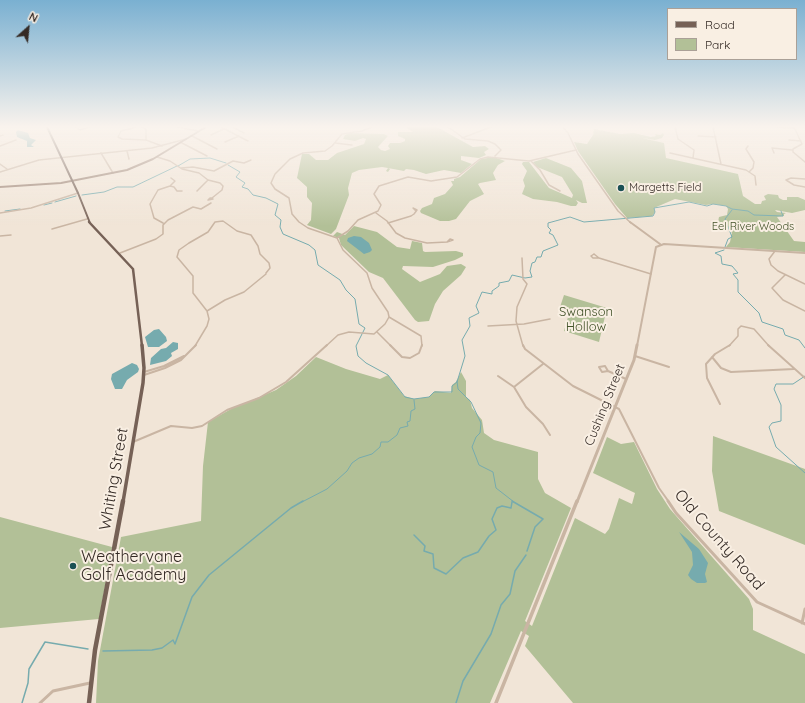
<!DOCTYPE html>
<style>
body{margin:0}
#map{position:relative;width:805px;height:703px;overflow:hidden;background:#f1e5d7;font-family:Quicksand,sans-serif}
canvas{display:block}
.legend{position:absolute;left:667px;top:8px;width:130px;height:52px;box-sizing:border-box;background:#f9efe3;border:1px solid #aaa097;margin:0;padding:5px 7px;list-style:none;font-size:12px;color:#342a25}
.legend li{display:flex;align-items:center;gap:8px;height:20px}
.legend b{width:20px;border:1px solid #aaa097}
.north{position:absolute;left:8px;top:8px;width:40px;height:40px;-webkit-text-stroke:3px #f9efe3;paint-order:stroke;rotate:27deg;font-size:11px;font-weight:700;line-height:16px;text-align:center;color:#342a25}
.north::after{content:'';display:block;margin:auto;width:14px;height:18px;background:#342a25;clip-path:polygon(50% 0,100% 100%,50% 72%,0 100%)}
</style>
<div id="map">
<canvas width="805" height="703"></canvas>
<ul class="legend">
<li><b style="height:5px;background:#766156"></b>Road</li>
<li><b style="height:11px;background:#b2c097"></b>Park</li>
</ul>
<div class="north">N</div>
</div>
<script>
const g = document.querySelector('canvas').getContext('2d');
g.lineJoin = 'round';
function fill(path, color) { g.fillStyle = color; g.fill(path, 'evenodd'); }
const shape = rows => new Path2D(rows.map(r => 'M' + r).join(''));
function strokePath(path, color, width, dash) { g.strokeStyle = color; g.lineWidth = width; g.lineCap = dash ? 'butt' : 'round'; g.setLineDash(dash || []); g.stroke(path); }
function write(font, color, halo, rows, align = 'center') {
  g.font = font + ' Quicksand,sans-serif'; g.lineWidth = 4; g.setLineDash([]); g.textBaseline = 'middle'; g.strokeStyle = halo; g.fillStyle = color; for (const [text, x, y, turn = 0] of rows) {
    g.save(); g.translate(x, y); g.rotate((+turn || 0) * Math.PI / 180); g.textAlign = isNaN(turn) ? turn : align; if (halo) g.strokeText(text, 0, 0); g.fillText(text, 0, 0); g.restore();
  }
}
fill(shape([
 [406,127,437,127,473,147,485,146,489,149,484,152,486,155,479,158,461,156,461,160,472,164,461,173,444,170,426,174,414,170,406,169,404,171,388,168,390,169,388,172,386,171,388,168,382,167,359,170,352,173,348,188,349,195,336,229,331,234,307,225,311,220,312,203,307,197,307,187,297,178,302,154,309,154,316,160,328,160,337,153,364,144,366,139,363,138,355,141,343,139,345,135,350,133,384,134,388,136,378,147,381,150,385,151,390,149,388,146,390,143,400,143,405,141,405,139,398,136,398,132,413,132],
 [594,129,620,134,634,133,651,137,656,136,655,134,660,135,663,133,664,135,662,138,655,140,642,138,664,143,666,158,738,174,743,196,755,204,761,204,762,201,766,200,764,196,768,194,778,195,779,198,783,200,787,200,787,197,798,197,805,200,805,210,792,213,775,210,777,212,786,213,784,214,784,216,777,217,794,241,805,242,805,252,726,247,730,242,732,233,729,228,718,222,719,217,727,215,728,209,726,206,713,204,706,205,675,199,654,208,655,212,652,216,627,218,615,204,578,151,574,142,587,144,593,135],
 [494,157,505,161,498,165,493,173,496,180,480,183,478,184,484,194,470,201,456,219,449,221,440,221,421,213,420,211,422,208,432,204,434,198,445,194,453,185,451,181,454,181,454,179,460,177,481,159],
 [546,158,571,168,582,181,587,203,582,203,576,200,578,203,576,206,571,206,557,202,533,199,522,194,525,186,523,180,527,171,522,164,523,162,529,162,549,188,572,198,573,195,562,177,537,167,533,162],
 [354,226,377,232,397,247,410,249,412,241,422,243,423,251,425,252,456,251,463,253,463,256,455,260,433,267,403,266,402,269,420,282,440,274,447,266,461,264,466,267,461,275,443,291,435,304,429,321,418,322,415,320,383,278,369,272,341,245,339,238,333,236,337,232,345,235],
 [564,295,607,308,599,342,564,331,570,310,560,307],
 [316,357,346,369,380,379,388,375,404,396,414,399,429,397,435,391,451,393,452,385,456,382,461,372,466,381,466,397,470,400,472,408,482,420,484,433,494,440,538,452,538,479,545,493,571,508,525,621,532,626,575,518,605,534,609,529,619,498,632,504,635,493,593,473,607,437,621,444,634,442,657,489,670,509,749,599,753,609,753,630,805,654,805,703,573,703,525,646,529,636,521,631,490,703,96,703,98,661,121,537,201,521,203,466,208,422,231,409,276,390,296,376],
 [713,436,805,469,805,545,719,511,712,471],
 [0,517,112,547,99,619,0,628]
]), '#b2c097');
fill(shape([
 [18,130,28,133,30,138,36,140,31,145,34,147,27,147,27,141,17,137,16,132],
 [354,236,361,237,369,243,372,250,370,252,364,254,347,241,348,238],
 [159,329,166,337,167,341,159,347,148,347,145,337,154,330],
 [173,342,178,343,178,349,171,353,172,356,166,361,150,365,151,358,161,349,166,348],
 [132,363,137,365,139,369,138,372,127,380,122,389,115,389,111,379,112,374],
 [679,532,699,549,708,563,705,574,707,582,705,583,697,583,691,579,688,575,693,565,692,552]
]), '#76abae');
strokePath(shape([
 [228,165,240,172,236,177,245,183,242,187,248,189,253,195,266,198,278,204,275,215,281,220,280,227,283,234,309,245,315,250,318,265,340,280,346,290,355,299,359,324,365,328,356,346,358,356,366,363,388,375,405,397,414,399,429,397,434,392,452,392,452,386,457,382,465,356,462,340,470,326,469,318,479,313,476,306,482,292,492,294,492,291,499,286,499,283,509,281,512,275,525,278,532,277,530,271,532,263,535,262,537,257,541,257,543,251,558,245,553,235,549,233,551,230,548,227,548,223,570,217,584,222,653,216,655,212,654,208,689,202,707,206,713,204,726,206,732,209,748,211,754,215,783,216,781,211],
 [178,166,190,159,210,158,226,163],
 [82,195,104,192,117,187,133,187,177,166],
 [55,202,76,196],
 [44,205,52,203],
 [5,211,20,209],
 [725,247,728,239,732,237,725,219,732,210],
 [724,250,715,253,721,256,722,264,732,266,738,273,733,274,738,280,738,292,759,313,762,322,783,329,785,335,799,340,805,348],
 [805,376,793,384,776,384,774,389,781,405,781,421,772,423,769,427,776,447,805,473],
 [457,381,458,389,471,402,481,423,480,433,476,437,472,447,479,465,493,472,496,488,514,502],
 [302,502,327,489,347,471,352,463,359,458,372,454,380,447,381,442,388,442,397,435,400,428,408,426,407,422,410,421,411,411,415,409,414,400]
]), '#76abae', 1);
strokePath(shape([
 [512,501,543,519,535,527,527,551],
 [414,535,425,546,424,551,433,554,434,568,446,574,463,558,478,552,489,536,496,530,492,519,497,508,502,506,511,508,512,502],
 [103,651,152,650,162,648,173,640,175,644,192,597,209,575,291,508,303,501],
 [22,703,28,683,29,669,45,642,88,649],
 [456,703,463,681,491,634,501,605,510,594,515,571,526,555]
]), '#76abae', 1.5);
strokePath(shape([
 [76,127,80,130,89,127],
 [136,127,121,131,118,137,122,139,146,140,162,146],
 [141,127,146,129,146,140],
 [178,127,198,131],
 [221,127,248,141],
 [233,127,244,133],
 [448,127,465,139,488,141,495,144,501,150,495,156],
 [675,127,678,139,694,150,693,158],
 [713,127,721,164],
 [778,127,794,128],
 [794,127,802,144,793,149,793,152,805,162],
 [211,135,224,129],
 [0,136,3,135],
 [192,136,217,149],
 [698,136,716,137],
 [462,138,491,127],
 [789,140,801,141],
 [180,142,207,156],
 [225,142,239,136],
 [335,143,352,145],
 [0,146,16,140],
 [748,146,746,149,754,162,753,168,749,172],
 [127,151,129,159],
 [101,153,113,173],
 [670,153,746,170,755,176,756,185],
 [774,153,772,148,792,150],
 [157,157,170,161,182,169,199,173,208,180,220,183,223,186,222,190,212,198],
 [531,161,540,170,549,185,560,191],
 [0,164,7,169],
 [181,168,193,167,214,171,233,161,244,163,251,160],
 [171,178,175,181,170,186,174,187,177,191,182,191],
 [805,179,791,178,786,180,794,185,805,187],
 [197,191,208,180],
 [210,198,212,198,213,199,208,200,210,198],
 [0,213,31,208,78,193],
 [376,213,387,221,396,233,405,238,427,243,447,242],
 [163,223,154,218,150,204,158,190,170,186],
 [388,223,411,216,414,214,417,210,413,208,416,211],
 [52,229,87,219],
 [0,236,11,235],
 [337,238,348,231,358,220,378,211,381,205,374,194,379,186,408,177,431,181,457,177,480,159,488,157,529,161,576,150],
 [450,239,453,240,447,242,450,239],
 [189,243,208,232,215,222,223,221,237,231,251,235,258,246,260,254,269,263,270,268,266,273],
 [189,243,179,250,177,257,193,276,193,293,207,311,209,319,207,326,195,346],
 [775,251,769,259,771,265,778,271,805,284],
 [120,253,156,239,163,234,163,225,168,220,193,207,201,209,211,203],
 [594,254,599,258,593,258,591,256,594,254],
 [522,258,523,279,527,284,517,307,516,321,523,346],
 [599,258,651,274],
 [785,275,772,288,783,300,805,311],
 [207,311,225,300,244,292,266,274],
 [389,317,421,336,422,346],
 [488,326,524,324,550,319],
 [377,332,391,346],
 [326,346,338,335,349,332,374,334,385,324,389,317,388,312,372,288,367,273,343,250,337,238,308,228,299,222,292,214,289,198,275,189,271,183,275,174,290,159,303,153,325,151,332,146,342,134,362,131,371,127],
 [729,346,738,336,738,329,741,326,754,329,769,346]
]), '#c9b5a3', 1.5);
strokePath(shape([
 [390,345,402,357,410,358,419,353,422,345],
 [523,345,525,349,573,386,619,409,659,488,669,502],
 [768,345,805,378],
 [635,356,669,367],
 [712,357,721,368,731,372,794,369],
 [605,366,608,371,602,372,599,367,605,366],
 [608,371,626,379],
 [144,372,164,366,184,356],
 [144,375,165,368,181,360,196,345],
 [498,376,514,387,543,364],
 [514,387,526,407,543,424,550,435],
 [720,404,707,378,706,364,715,354,730,345],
 [133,442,171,426,192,428,202,426,227,410,259,398,286,382,327,345]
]), '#c9b5a3', 2);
strokePath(shape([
 [668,501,676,513,757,602,805,624],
 [802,623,805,609],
 [40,703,53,691,90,683]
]), '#c9b5a3', 3);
strokePath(shape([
 [563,127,568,133,578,154,618,211,631,223],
 [0,172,39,160,152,148,186,139]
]), '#c9b5a3', 1.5);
strokePath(shape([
 [630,222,660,244],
 [637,346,656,247,664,244,805,253]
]), '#c9b5a3', 2);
strokePath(shape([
 [577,502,634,360,637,345]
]), '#c9b5a3', 3);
strokePath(shape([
 [496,703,577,501]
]), '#c9b5a3', 3.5);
strokePath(shape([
 [0,187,61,183,127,170,153,159,206,127]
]), '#9c8475', 2);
strokePath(shape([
 [47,127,78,193,90,223]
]), '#766156', 2);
strokePath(shape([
 [89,222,133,269,142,346]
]), '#766156', 2.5);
strokePath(shape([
 [123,502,143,383,144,368,142,345]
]), '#766156', 3.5);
strokePath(shape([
 [89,703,95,650,123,501]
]), '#766156', 4.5);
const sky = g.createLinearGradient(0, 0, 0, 226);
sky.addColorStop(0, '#7ab0d1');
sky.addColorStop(0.56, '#f9f3ed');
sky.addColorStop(1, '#f9f3ed00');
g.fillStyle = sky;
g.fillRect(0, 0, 805, 226);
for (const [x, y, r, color] of [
 [621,188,4,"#1b5155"],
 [73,566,4,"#1b5155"]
]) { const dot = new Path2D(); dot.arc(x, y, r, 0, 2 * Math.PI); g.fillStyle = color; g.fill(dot); strokePath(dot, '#f9efe3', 1.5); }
write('11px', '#342a25', '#f9efe3', [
 ["Margetts Field",629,188]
], 'left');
write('11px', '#425229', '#f9efe3', [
 ["Eel River Woods",753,227]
]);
write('13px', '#425229', '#f9efe3', [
 ["Swanson",586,312],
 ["Hollow",586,327]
]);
write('13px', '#342a25', '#f9efe3', [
 ["Cushing Street",605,405,-68]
]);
write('16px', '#342a25', '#f9efe3', [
 ["Whiting Street",114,479,-80],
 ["Old County Road",719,540,49]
]);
write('16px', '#342a25', '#f9efe3', [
 ["Weathervane",81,557],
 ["Golf Academy",81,575]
], 'left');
</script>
